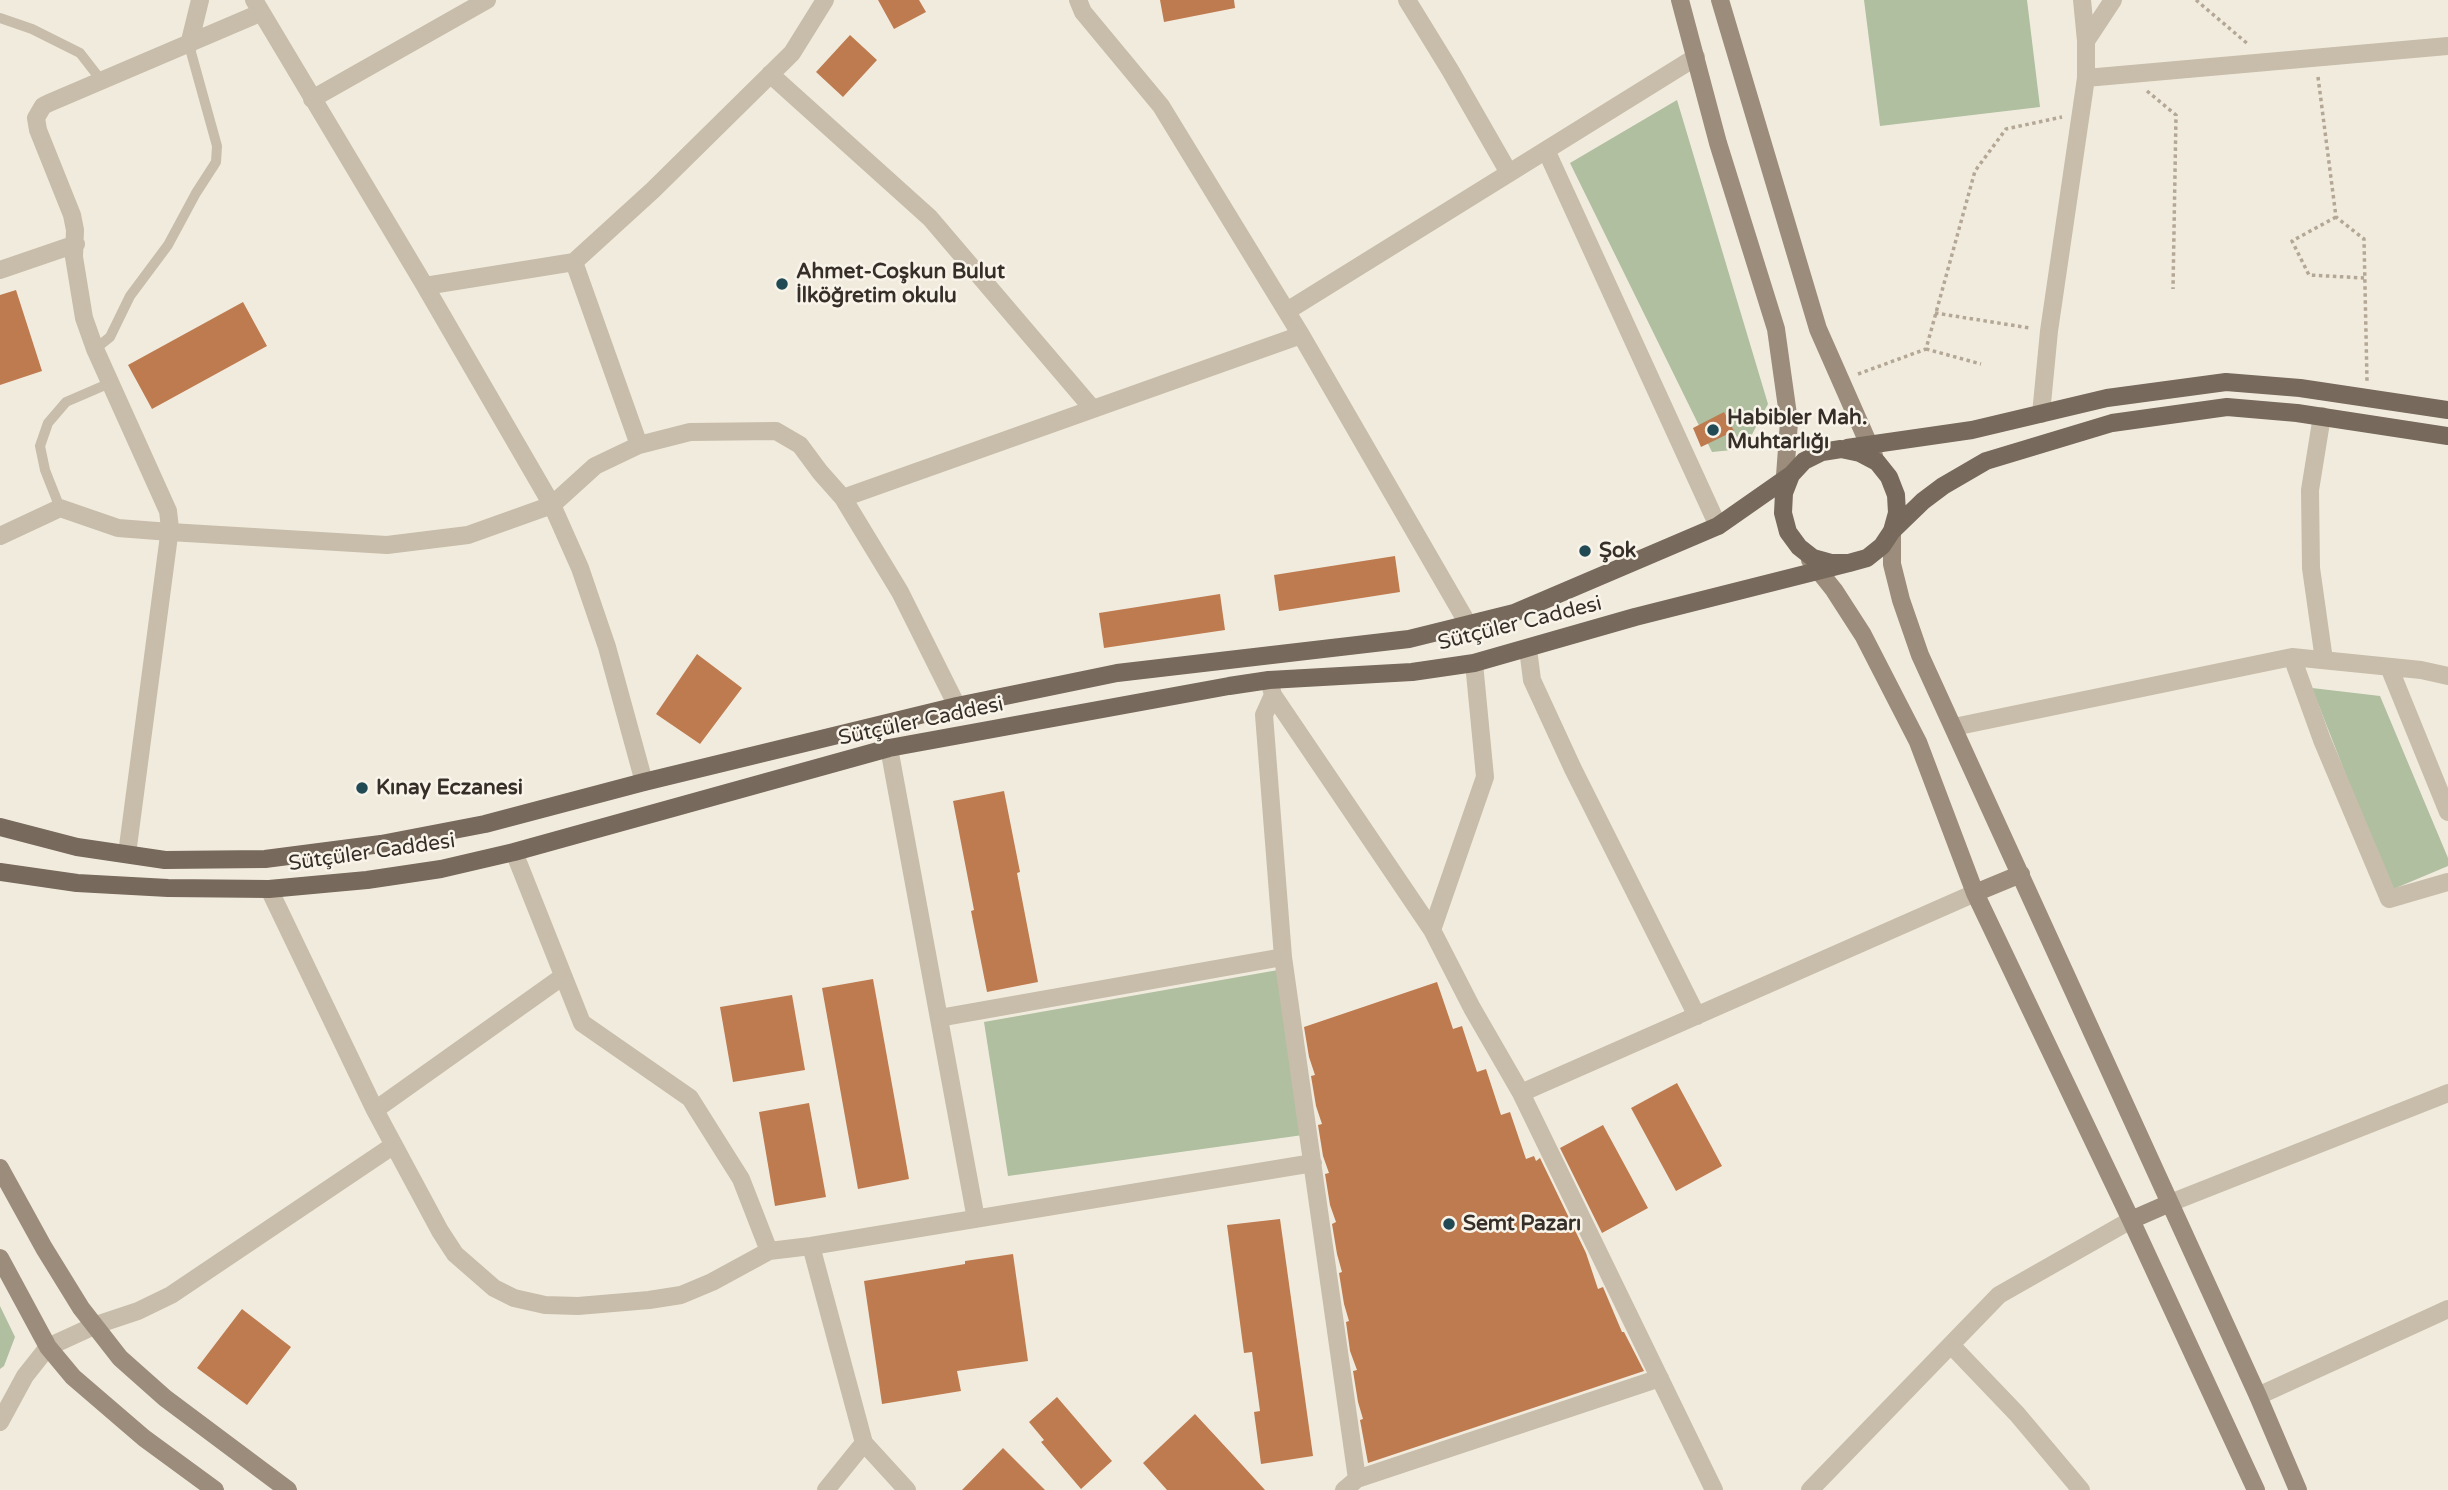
<!DOCTYPE html>
<meta charset="utf-8">
<style>
body{margin:0}
canvas{display:block;background:#f1ebde}
</style>
<canvas width="2448" height="1490"></canvas>
<script>
const g = document.querySelector('canvas').getContext('2d');
g.lineJoin = 'round';
function fill(path, color) { g.fillStyle = color; g.fill(path, 'evenodd'); }
const shape = rows => new Path2D(rows.map(r => 'M' + r).join(''));
function strokePath(path, color, width, dash) { g.strokeStyle = color; g.lineWidth = width; g.lineCap = dash ? 'butt' : 'round'; g.setLineDash(dash || []); g.stroke(path); }
function write(font, color, halo, rows, align = 'center') {
  g.font = font + ' "Varela Round",sans-serif'; g.lineWidth = 5; g.setLineDash([]); g.textBaseline = 'middle'; g.strokeStyle = halo; g.fillStyle = color; for (const [text, x, y, turn = 0] of rows) {
    g.save(); g.translate(x, y); g.rotate((+turn || 0) * Math.PI / 180); g.textAlign = isNaN(turn) ? turn : align; if (halo) g.strokeText(text, 0, 0); g.fillText(text, 0, 0); g.restore();
  }
}
fill(shape([
 [1864,0,2027,0,2040,107,1880,126],
 [1677,100,1768,404,1747,444,1732,450,1712,452,1570,163],
 [2312,688,2380,696,2448,858,2448,866,2391,890],
 [1278,970,1303,1135,1008,1176,984,1022],
 [0,1306,15,1337,4,1366,0,1369]
]), '#afbf9f');
fill(shape([
 [878,0,919,0,926,12,894,29],
 [1160,0,1234,0,1235,8,1164,22],
 [850,35,877,60,843,97,816,72],
 [16,290,42,371,0,385,0,295],
 [243,302,267,346,152,409,128,365],
 [1724,412,1734,431,1701,447,1693,428],
 [1395,556,1400,592,1279,611,1274,575],
 [1220,594,1225,630,1104,648,1099,613],
 [697,654,742,688,700,744,656,714],
 [1004,791,1020,872,1017,873,1038,982,987,992,971,911,974,910,953,801],
 [873,979,909,1179,858,1189,822,988],
 [1437,982,1453,1029,1462,1026,1477,1072,1486,1069,1501,1115,1510,1112,1526,1159,1534,1156,1536,1161,1540,1158,1586,1253,1598,1289,1603,1287,1622,1332,1624,1332,1644,1371,1368,1463,1360,1420,1363,1419,1358,1402,1353,1371,1357,1370,1350,1351,1346,1322,1349,1321,1344,1304,1339,1273,1342,1272,1337,1254,1332,1224,1336,1222,1330,1205,1325,1174,1329,1173,1323,1156,1318,1125,1322,1124,1316,1106,1311,1076,1315,1075,1309,1057,1304,1027],
 [792,995,805,1070,733,1082,720,1007],
 [1677,1083,1722,1166,1676,1191,1631,1108],
 [809,1103,826,1197,775,1206,759,1112],
 [1603,1125,1648,1208,1602,1233,1560,1148],
 [1280,1219,1313,1456,1261,1464,1254,1412,1260,1411,1252,1352,1244,1353,1227,1225],
 [1013,1254,1028,1361,957,1371,961,1391,882,1404,864,1281,965,1264,965,1261],
 [242,1309,291,1347,247,1405,197,1368],
 [1057,1397,1112,1461,1081,1489,1041,1442,1044,1440,1029,1422],
 [1195,1414,1233,1455,1265,1490,1167,1490,1143,1463],
 [1003,1448,1045,1490,962,1490]
]), '#be7b4f');
strokePath(shape([
 [2196,0,2249,45],
 [2318,77,2336,217,2364,239,2367,381],
 [2147,91,2176,115,2173,289],
 [2336,217,2292,241,2309,275,2364,278],
 [1935,313,2030,328],
 [1926,349,1981,364],
 [1858,374,1926,349,1975,171,2006,129,2062,117]
]), '#b4a795', 3.5, [3.5, 3.5]);
strokePath(shape([
 [0,18,32,29,80,53,101,80],
 [95,349,110,337,130,296,168,245,196,193,216,162,217,146,189,45],
 [60,508,45,470,40,446,48,423,66,402,110,383]
]), '#c8bdaa', 10);
strokePath(shape([
 [254,0,425,286,574,262,653,190,792,53,825,0],
 [1078,0,1083,12,1161,106,1301,335,1468,624],
 [1407,0,1450,70,1509,173],
 [2086,41,2113,0],
 [189,45,200,0],
 [770,74,930,218,1092,408],
 [2086,78,2448,46],
 [312,99,487,0],
 [1546,150,1718,526],
 [574,262,639,445],
 [0,270,76,244],
 [425,286,552,505,580,568,607,647,644,782],
 [1287,311,1696,57],
 [2041,414,2049,331,2086,78,2086,41,2082,0],
 [2322,416,2310,490,2311,568,2324,660],
 [843,498,1301,335],
 [0,536,60,508,118,528,170,532,387,545,468,535,552,505,595,466,639,445,690,432,776,431,800,445,820,472,843,498,900,592,957,706],
 [1528,649,1532,680,1573,769,1697,1016],
 [2292,657,2322,740,2389,899,2448,882],
 [2389,667,2448,812],
 [1269,680,1273,695,1432,930,1472,1008,1521,1093,1714,1490],
 [1273,695,1264,715,1283,957,1357,1479],
 [1954,727,2292,657,2421,670,2448,676],
 [889,748,976,1219],
 [514,852,582,1023,690,1098,741,1179,769,1251],
 [127,854,170,528,168,511,95,349,84,318,74,257,75,230,72,215,38,130,36,118,43,106,49,103,260,13],
 [269,889,375,1110,440,1231,455,1254,494,1288,514,1298,545,1305,578,1306,649,1300,681,1295,712,1282,769,1251,811,1246,864,1443,907,1490],
 [1432,930,1485,777,1474,663],
 [939,1018,1283,957],
 [1521,1093,1975,893],
 [375,1110,562,977],
 [2170,1203,2448,1093],
 [811,1246,1313,1163],
 [1951,1345,2017,1414,2081,1490],
 [2258,1396,2448,1309],
 [0,1422,25,1376,48,1347,96,1325,138,1311,171,1295,394,1145],
 [826,1490,864,1443],
 [1344,1490,1357,1479,1660,1378],
 [1810,1490,1999,1295,2131,1220]
]), '#c8bdaa', 18);
strokePath(shape([
 [1680,0,1718,143,1776,329,1789,422,1784,489],
 [1720,0,1818,329,1874,456],
 [1892,531,1892,564,1901,600,1920,655,2258,1396,2298,1490],
 [1810,560,1834,590,1863,635,1918,742,1975,893,2131,1220,2256,1490],
 [1975,893,2021,874],
 [0,1168,44,1248,81,1308,120,1358,165,1398,288,1490],
 [2131,1220,2170,1203],
 [0,1258,48,1347,73,1377,144,1438,215,1490]
]), '#9c8c7c', 18);
strokePath(shape([
 [1847,448,1972,430,2107,398,2226,382,2300,388,2448,410],
 [1892,531,1897,513,1896,495,1889,477,1877,462,1860,453,1841,449,1822,452,1804,461,1791,475,1784,493,1783,513,1788,532,1799,547,1813,558,1831,563,1849,563,1867,558,1882,546,1892,531,1923,501,1943,486,1986,461,2112,423,2227,407,2297,413,2448,436],
 [0,827,77,847,165,860,265,859,381,844,485,824,644,782,957,706,1117,673,1409,639,1514,613,1718,526,1791,475],
 [0,872,77,883,168,888,269,889,367,880,441,869,514,852,889,748,1229,686,1269,680,1412,672,1474,663,1635,617,1849,563]
]), '#77695b', 18);
for (const [x, y, r, color] of [
 [782,284,7,"#214a55"],
 [1713,430,7,"#214a55"],
 [1585,551,7,"#214a55"],
 [362,788,7,"#214a55"],
 [1449,1224,7,"#214a55"]
]) { const dot = new Path2D(); dot.arc(x, y, r, 0, 2 * Math.PI); g.fillStyle = color; g.fill(dot); strokePath(dot, '#f9f4ea', 2.5); }
write('bold 21px', '#362f29', '#f9f4ea', [
 ["Ahmet-Coşkun Bulut",796,272],
 ["İlköğretim okulu",796,296],
 ["Habibler Mah.",1727,418],
 ["Muhtarlığı",1727,442],
 ["Şok",1599,551],
 ["Kınay Eczanesi",376,788],
 ["Semt Pazarı",1463,1224]
], 'left');
write('21px', '#362f29', '#f9f4ea', [
 ["Sütçüler Caddesi",1520,624,-14],
 ["Sütçüler Caddesi",921,722,-12],
 ["Sütçüler Caddesi",372,853,-8]
]);
</script>
